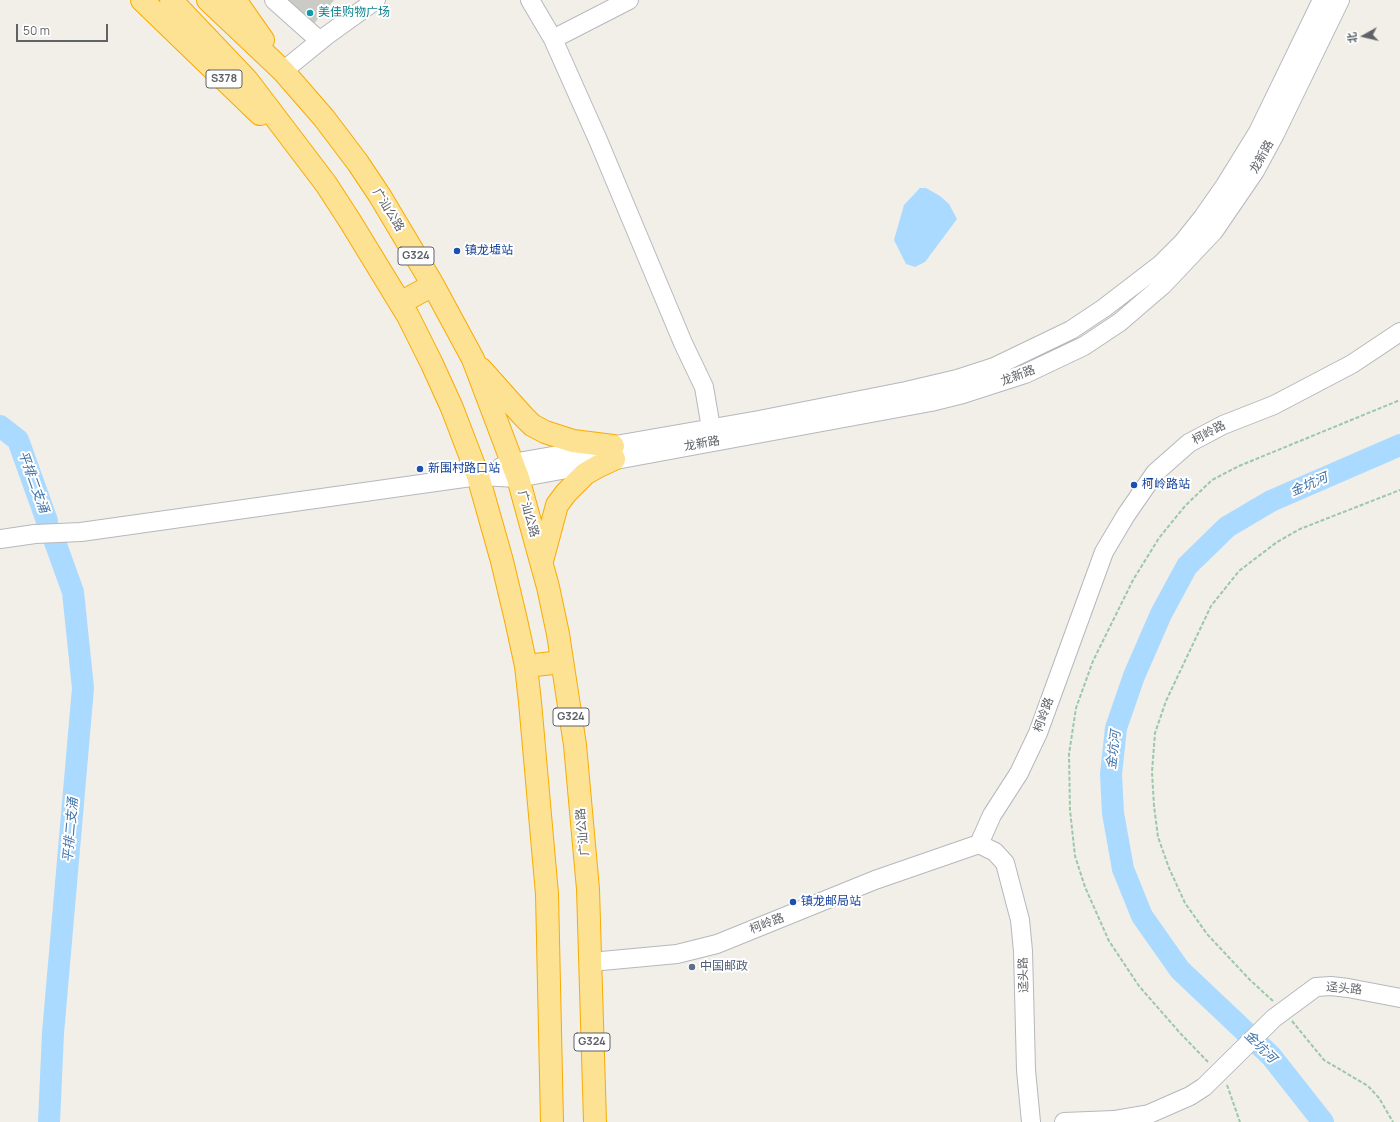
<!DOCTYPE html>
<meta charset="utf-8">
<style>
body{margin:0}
#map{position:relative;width:1400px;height:1122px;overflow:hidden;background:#f1efe8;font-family:Manrope,"Noto Sans SC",sans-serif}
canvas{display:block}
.north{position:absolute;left:1344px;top:16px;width:40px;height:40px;-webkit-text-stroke:3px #fff;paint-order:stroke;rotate:262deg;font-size:11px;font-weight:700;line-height:16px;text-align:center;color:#5f6368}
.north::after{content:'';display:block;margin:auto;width:14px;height:18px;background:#5f6368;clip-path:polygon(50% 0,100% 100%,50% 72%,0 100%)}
.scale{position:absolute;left:16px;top:24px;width:92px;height:18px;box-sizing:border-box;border:2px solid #5f6368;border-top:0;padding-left:5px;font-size:12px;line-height:14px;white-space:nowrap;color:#5f6368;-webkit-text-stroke:3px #fff;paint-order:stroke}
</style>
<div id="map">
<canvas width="1400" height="1122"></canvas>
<div class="north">北</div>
<div class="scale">50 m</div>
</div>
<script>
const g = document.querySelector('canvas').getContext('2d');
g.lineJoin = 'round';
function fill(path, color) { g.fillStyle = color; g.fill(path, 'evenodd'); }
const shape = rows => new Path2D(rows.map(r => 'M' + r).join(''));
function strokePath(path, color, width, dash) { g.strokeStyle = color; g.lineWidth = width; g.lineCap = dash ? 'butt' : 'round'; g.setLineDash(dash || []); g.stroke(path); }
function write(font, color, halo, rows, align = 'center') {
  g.font = font + ' Manrope,"Noto Sans SC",sans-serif'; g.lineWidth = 4; g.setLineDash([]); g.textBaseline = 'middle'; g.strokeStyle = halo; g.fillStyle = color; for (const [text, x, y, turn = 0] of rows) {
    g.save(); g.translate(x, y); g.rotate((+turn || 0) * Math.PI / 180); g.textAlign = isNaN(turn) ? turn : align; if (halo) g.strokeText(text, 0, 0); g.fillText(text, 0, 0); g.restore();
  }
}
fill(shape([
 [920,188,926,188,940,196,949,204,957,219,925,262,915,267,906,264,894,240,904,205]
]), '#aadaff');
strokePath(shape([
 [0,426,18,440,47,521],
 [49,1122,53,1033,83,688,73,592,55,542],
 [1323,1122,1271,1056,1180,970,1142,916,1123,869,1113,813,1111,774,1116,728,1134,676,1161,614,1187,566,1227,527,1271,501,1400,445]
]), '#aadaff', 22);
fill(shape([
 [283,0,334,0,312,26]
]), '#cccac5');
const minor = shape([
 [274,0,320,41],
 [530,0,553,39,598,140,683,343,704,387,711,428],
 [553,39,629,0],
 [283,71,326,36,376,0],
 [501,467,512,463,759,420,906,391,957,379,994,367,1071,330,1104,308,1160,265,1183,242,1203,217,1224,187,1258,132,1322,0],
 [0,539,35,534,81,532,478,476,518,478,931,402,963,394,1025,374,1084,346,1120,322,1163,285,1214,231,1255,171,1275,134,1340,0],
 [979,844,995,852,1005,863,1020,920,1023,951,1026,1070,1031,1122],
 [591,962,677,954,717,944,875,880,979,844,992,815,1019,773,1038,733,1104,552,1126,515,1155,473,1189,443,1223,425,1274,405,1352,364,1400,332],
 [1064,1122,1114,1120,1149,1114,1190,1096,1204,1087,1274,1018,1316,987,1331,986,1348,988,1400,998]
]);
const highway = shape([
 [142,0,260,114],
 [171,0,247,80,326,184,350,221,408,316,432,364,452,408,478,476,502,561,516,620,526,666,530,702,547,894,552,1122],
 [208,0,283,71,324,118,358,163,380,196,433,285,473,359,518,478,548,587,558,634,575,745,588,889,595,1122],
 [235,0,263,40],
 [400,303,433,285],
 [481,369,523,416,532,425,545,432,573,441,613,446],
 [542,561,557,505,566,493,585,474,597,467,614,459],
 [526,666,562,662]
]);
strokePath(minor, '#b5b8bc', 20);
strokePath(highway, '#f9ab00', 24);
strokePath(shape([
 [1273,1001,1250,980,1207,934,1185,903,1169,868,1158,837,1154,806,1152,772,1155,733,1166,701,1211,606,1239,571,1277,542,1300,529,1400,490],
 [1292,1021,1324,1060,1368,1086,1379,1098,1393,1122],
 [1208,1062,1180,1033,1139,986,1109,941,1085,887,1075,856,1070,810,1069,754,1076,708,1093,661,1133,580,1159,538,1185,506,1212,480,1239,466,1400,400],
 [1227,1085,1240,1122]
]), '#9cc7a9', 2, [4, 2]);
strokePath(minor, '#fff', 18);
strokePath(highway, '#fde293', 22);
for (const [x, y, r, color] of [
 [310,13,4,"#0f9aa8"],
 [457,251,4,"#1a4fb4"],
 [420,469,4,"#1a4fb4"],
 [1134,485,4,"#1a4fb4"],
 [793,902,4,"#1a4fb4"],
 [692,967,4,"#5c6f8a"]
]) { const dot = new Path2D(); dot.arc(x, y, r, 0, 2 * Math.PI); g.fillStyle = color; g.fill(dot); strokePath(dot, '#fff', 1.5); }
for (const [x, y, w] of [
 [224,79,36],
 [416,256,36],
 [571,717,36],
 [592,1042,36]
]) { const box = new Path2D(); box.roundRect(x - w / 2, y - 9, w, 18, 3); g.fillStyle = '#fff'; g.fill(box); strokePath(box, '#5f6368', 1); }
write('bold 11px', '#5f6368', null, [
 ["S378",224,79],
 ["G324",416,256],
 ["G324",571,717],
 ["G324",592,1042]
]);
write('12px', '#0d838f', '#fff', [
 ["美佳购物广场",318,13]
], 'left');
write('12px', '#5f6368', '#fff', [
 ["龙新路",1262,157,-61],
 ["广汕公路",388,210,58],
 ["龙新路",1018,376,-21],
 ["柯岭路",1209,433,-28],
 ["龙新路",702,444,-10],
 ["广汕公路",528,514,74],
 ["柯岭路",1044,715,-71],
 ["广汕公路",583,832,-95],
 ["柯岭路",767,924,-21],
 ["迳头路",1024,975,-92],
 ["迳头路",1344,989,5]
]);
write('12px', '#164399', '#fff', [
 ["镇龙墟站",465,251],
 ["新围村路口站",428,469],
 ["柯岭路站",1142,485],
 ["镇龙邮局站",801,902]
], 'left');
write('12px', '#4e5e75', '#fff', [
 ["中国邮政",700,967]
], 'left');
write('italic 13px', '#4174aa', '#fff', [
 ["平排二支涌",33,482,70],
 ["金坑河",1309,485,-23],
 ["金坑河",1114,750,-83],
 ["平排二支涌",71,830,-85],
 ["金坑河",1260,1047,45]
]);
</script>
